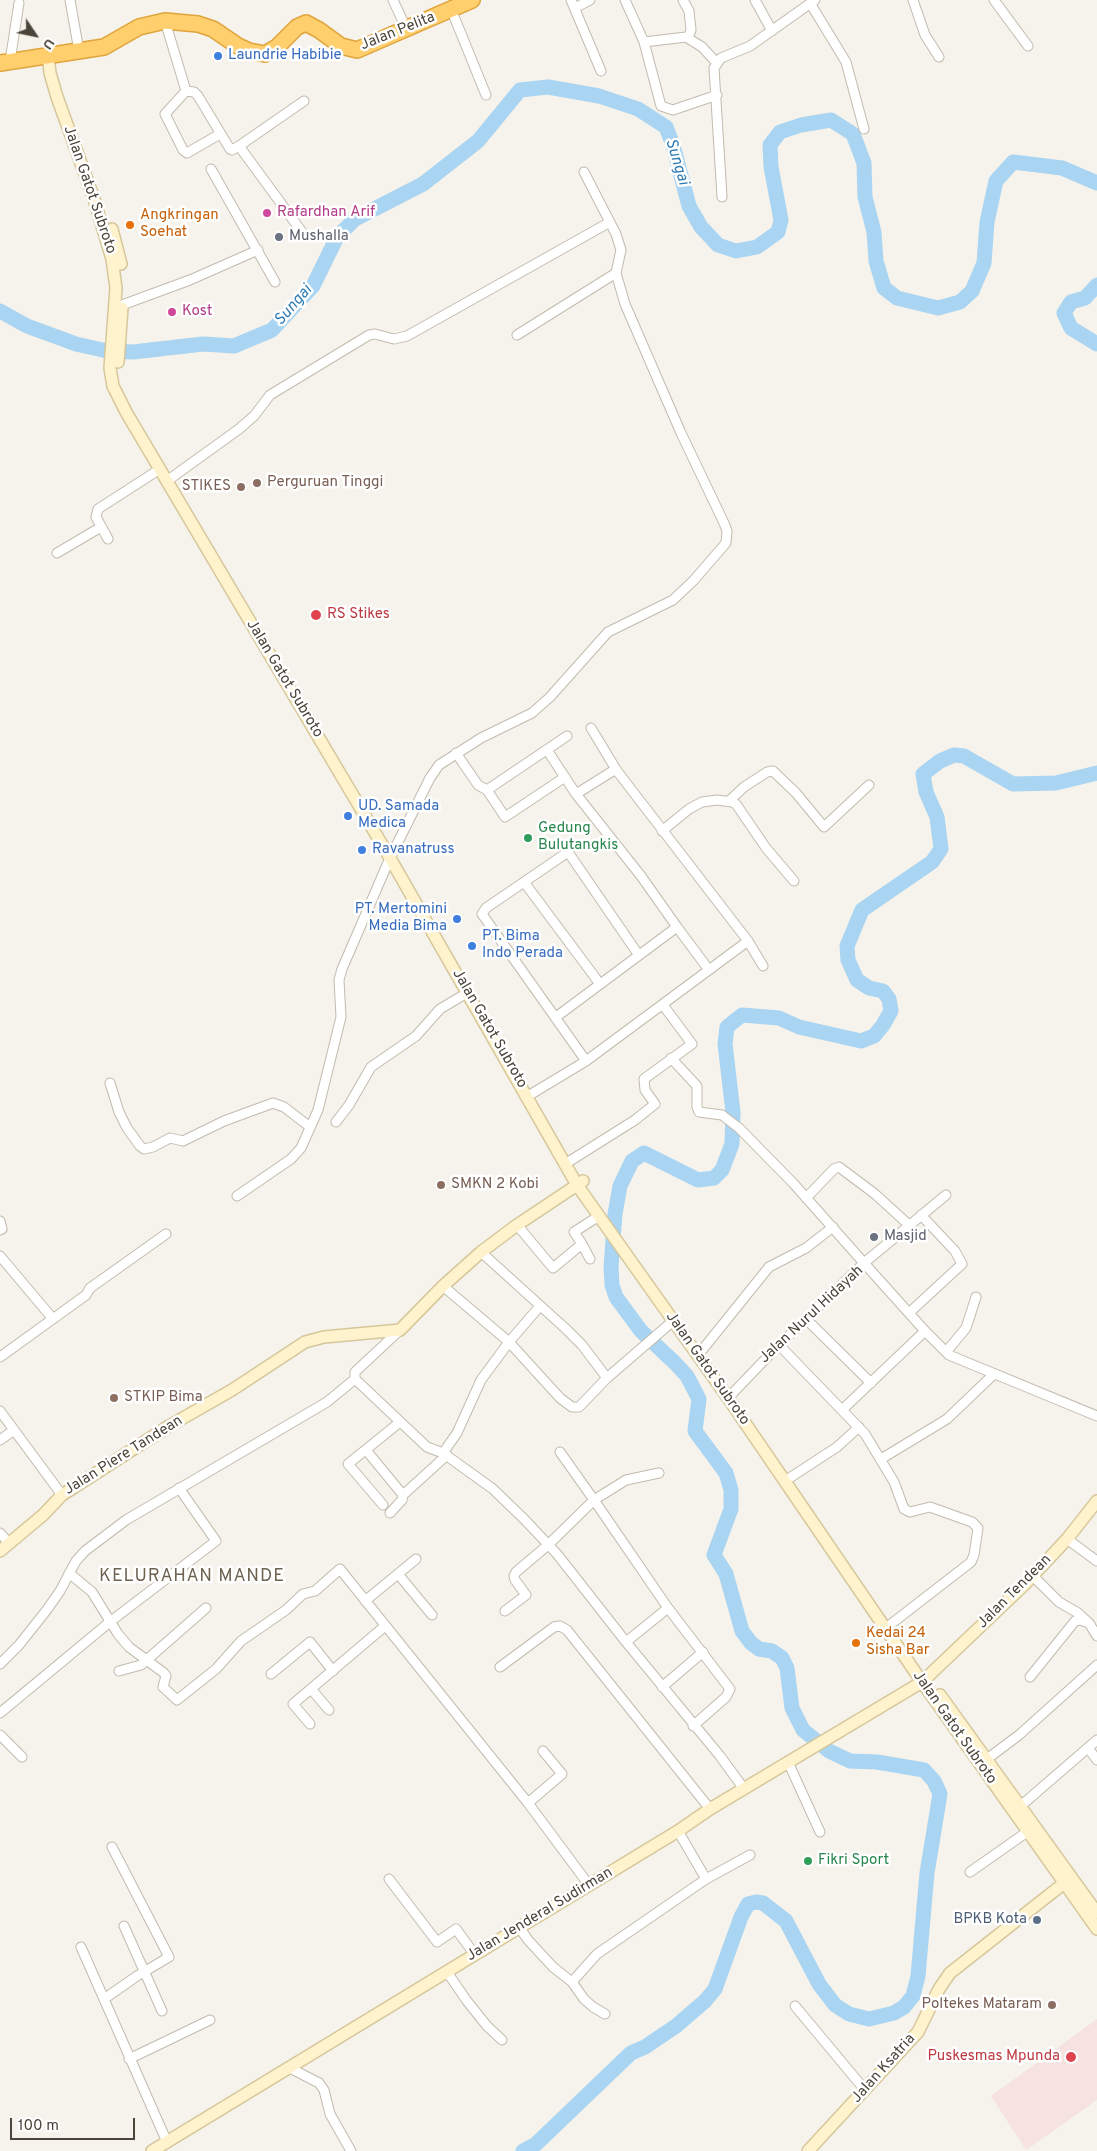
<!DOCTYPE html>
<style>
body{margin:0}
#map{position:relative;width:1097px;height:2151px;overflow:hidden;background:#f6f3ec;font-family:Overpass,sans-serif}
canvas{display:block}
.north{position:absolute;left:10px;top:10px;width:50px;height:50px;-webkit-text-stroke:4px #fff;paint-order:stroke;rotate:124deg;font-size:14px;font-weight:700;line-height:20px;text-align:center;color:#4b4439}
.north::after{content:'';display:block;margin:auto;width:18px;height:22px;background:#4b4439;clip-path:polygon(50% 0,100% 100%,50% 72%,0 100%)}
.scale{position:absolute;left:10px;top:2118px;width:125px;height:22px;box-sizing:border-box;border:2px solid #4b4439;border-top:0;padding-left:6px;font-size:15px;line-height:18px;white-space:nowrap;color:#4b4439;-webkit-text-stroke:4px #fff;paint-order:stroke}
</style>
<div id="map">
<canvas width="1097" height="2151"></canvas>
<div class="north">U</div>
<div class="scale">100 m</div>
</div>
<script>
const g = document.querySelector('canvas').getContext('2d');
g.lineJoin = 'round';
function fill(path, color) { g.fillStyle = color; g.fill(path, 'evenodd'); }
const shape = rows => new Path2D(rows.map(r => 'M' + r).join(''));
function strokePath(path, color, width, dash) { g.strokeStyle = color; g.lineWidth = width; g.lineCap = dash ? 'butt' : 'round'; g.setLineDash(dash || []); g.stroke(path); }
function write(font, color, halo, rows, align = 'center') {
  g.font = font + ' Overpass,sans-serif'; g.lineWidth = 5; g.setLineDash([]); g.textBaseline = 'middle'; g.strokeStyle = halo; g.fillStyle = color; for (const [text, x, y, turn = 0] of rows) {
    g.save(); g.translate(x, y); g.rotate((+turn || 0) * Math.PI / 180); g.textAlign = isNaN(turn) ? turn : align; if (halo) g.strokeText(text, 0, 0); g.fillText(text, 0, 0); g.restore();
  }
}
fill(shape([
 [1097,2019,1097,2100,1026,2150,991,2096]
]), '#f6e3e0');
strokePath(shape([
 [1097,285,1085,298,1071,302,1064,313,1071,328,1097,344],
 [0,311,27,326,76,344,107,351,133,352,203,344,234,346,272,330,313,286,337,237,355,219,423,184,478,141,520,90,548,87,599,96,638,109,666,127,673,145,689,206,701,227,718,245,736,251,757,247,778,232,781,220,771,167,770,145,780,132,801,125,831,120,853,134,864,163,865,197,874,232,876,261,884,288,897,298,938,308,960,302,972,291,984,263,987,222,996,181,1013,162,1062,168,1097,183],
 [523,2151,536,2144,631,2053,645,2047,676,2026,705,2001,715,1989,741,1917,748,1904,756,1902,763,1903,786,1921,819,1984,835,2005,849,2014,869,2019,894,2013,904,2007,913,1996,918,1976,927,1873,940,1794,934,1781,924,1770,877,1762,850,1761,829,1751,803,1730,792,1708,787,1668,782,1658,772,1651,759,1649,751,1643,742,1631,726,1574,714,1555,731,1509,731,1490,726,1473,695,1431,699,1399,687,1376,675,1363,641,1331,616,1297,612,1285,611,1267,615,1214,620,1186,632,1161,644,1153,698,1180,714,1178,722,1170,732,1144,733,1112,725,1044,727,1027,742,1015,779,1018,799,1027,861,1041,874,1036,883,1025,891,1011,889,999,883,991,869,988,857,980,848,960,847,946,862,910,932,862,941,849,937,817,926,792,923,774,940,761,954,755,964,756,1013,784,1056,783,1097,773]
]), '#a9d4f2', 15);
const street = shape([
 [70,0,79,51],
 [393,0,406,28],
 [571,0,601,71],
 [625,0,644,42,661,106,673,110,717,95],
 [683,0,689,11,691,30,688,38],
 [755,0,772,31],
 [913,0,925,35,939,57],
 [994,0,1028,46],
 [810,3,846,62,864,129],
 [575,8,590,0],
 [451,9,486,95],
 [165,21,186,91,194,92,198,96,230,149,232,150,239,146,304,101],
 [644,42,686,37,702,47,717,63],
 [10,61,19,3],
 [186,91,165,114,183,150,187,153,220,134],
 [239,146,302,232],
 [211,169,275,282],
 [722,197,714,68,721,58,750,46,815,0],
 [122,305,190,280,258,250],
 [517,335,616,273],
 [171,478,239,429,254,416,270,395,369,335,375,334,394,339,407,336,610,222],
 [108,539,96,517,98,509,160,469],
 [57,553,101,527],
 [547,750,576,794,641,876,677,927],
 [456,753,478,785,487,790],
 [565,777,505,817,487,790,567,736],
 [576,794,616,769],
 [729,801,744,787,767,772,773,771,796,793,824,827,869,785],
 [662,831,689,809,702,802,717,800,732,802,736,804,766,848,794,881],
 [524,882,600,984],
 [748,941,763,966],
 [556,1017,677,927,709,970],
 [671,1058,697,1086,697,1107,699,1112,722,1115,739,1128,793,1183,864,1263,946,1195],
 [586,1061,482,914,486,908,568,852,638,954],
 [110,1083,119,1112,127,1128,140,1146,144,1149,153,1147,170,1138,183,1141,224,1121,273,1103,284,1107,310,1127],
 [528,1096,586,1061,748,941,617,771,591,728],
 [336,1122,349,1105,371,1067,416,1036,440,1009,467,993],
 [565,1164,635,1120,655,1104,645,1090,644,1079,692,1044,663,1005],
 [237,1196,291,1159,301,1148,318,1110,341,1017,339,980,342,969,390,858,430,778,439,765,481,738,532,713,550,697,608,632,673,600,694,580,726,543,727,531,724,523,681,433,625,304,616,273,621,250,616,234,584,172],
 [806,1198,834,1169,839,1167,875,1194,909,1225],
 [0,1221,2,1229,0,1230],
 [517,1225,553,1268,582,1244,574,1232,599,1216],
 [582,1244,590,1259],
 [481,1252,566,1329,582,1345,607,1378],
 [0,1256,53,1319],
 [443,1286,509,1342,560,1398,572,1407,579,1407,607,1378,673,1321],
 [910,1312,962,1264,955,1251,921,1215],
 [806,1319,871,1383],
 [400,1330,355,1372,355,1379,427,1447,443,1453,493,1489,525,1520,557,1554,626,1642,720,1756,744,1789],
 [779,1345,865,1434,894,1482,904,1509,910,1512,930,1507,972,1522,978,1528,974,1555,971,1562,891,1624],
 [703,1349,769,1267,806,1248,833,1227],
 [946,1352,966,1328,976,1297],
 [0,1357,86,1295,90,1288,100,1281,166,1234],
 [728,1398,777,1347,864,1263,925,1331,949,1355,1097,1416],
 [842,1410,925,1331],
 [0,1411,62,1495],
 [0,1440,14,1430],
 [366,1450,403,1495],
 [560,1452,594,1500,668,1608,730,1689,726,1697,693,1726],
 [443,1453,457,1433,481,1380,509,1342,540,1306],
 [881,1459,947,1419,994,1374],
 [791,1477,837,1447,859,1427],
 [383,1505,348,1464,400,1422],
 [390,1513,402,1500,403,1495,447,1455],
 [0,1533,9,1543],
 [1067,1539,1097,1561],
 [69,1573,92,1592,118,1634,129,1647,164,1673,166,1676,163,1687,177,1700,216,1669,241,1641,286,1610,303,1594,315,1591,340,1569,528,1803,589,1885],
 [398,1574,432,1615],
 [1033,1576,1059,1602,1078,1613,1088,1622],
 [365,1601,416,1559],
 [505,1611,526,1595,515,1580,514,1576,516,1572,548,1545,594,1500,626,1480,659,1473],
 [626,1642,668,1608],
 [0,1664,19,1645,46,1611,60,1591,76,1561,85,1551,126,1520,327,1402,355,1379],
 [500,1667,554,1627,560,1626,567,1630,710,1809],
 [119,1671,141,1665,206,1608],
 [271,1674,310,1642,333,1671],
 [1030,1677,1075,1621,1080,1620,1089,1623,1097,1636],
 [662,1687,703,1652],
 [311,1689,329,1710],
 [0,1713,111,1621,216,1541,179,1488],
 [310,1724,293,1704,385,1626],
 [0,1735,22,1757],
 [1088,1748,1097,1760],
 [788,1762,820,1832],
 [983,1762,1019,1735,1097,1665],
 [528,1803,562,1774,543,1751],
 [1016,1810,1097,1740],
 [970,1872,1027,1832],
 [389,1879,437,1942,456,1929,475,1955],
 [706,1879,750,1855],
 [124,1926,162,2011],
 [519,1927,528,1940,553,1967,572,1982,584,1999,593,2007,605,2014],
 [81,1947,167,2142],
 [447,1972,467,2001,487,2026,502,2040],
 [572,1982,597,1954,706,1879,678,1831],
 [104,1999,137,1976,169,1957,112,1847],
 [795,2006,865,2090],
 [129,2059,210,2020],
 [290,2068,319,2083,324,2090,330,2114,351,2151]
]);
const secondary = shape([
 [48,55,50,73,57,97,94,199,112,259,116,288,110,368,113,386,126,412,390,858,577,1185,728,1398,922,1682,1097,1929],
 [112,229,121,264],
 [118,362,122,308],
 [0,1551,43,1515,62,1495,169,1426,232,1390,305,1342,324,1337,400,1330,443,1286,481,1252,517,1225,583,1181],
 [940,1695,1097,1913],
 [152,2151,678,1831,710,1809,922,1682,1025,1584,1067,1539,1097,1501],
 [808,2151,918,2032,939,1989,950,1973,1063,1884]
]);
const highway = shape([
 [0,63,104,47,139,27,165,21,198,24,213,29,238,46,249,51,265,54,277,47,297,27,306,23,319,30,341,46,357,50,472,0]
]);
strokePath(street, '#c2bbae', 11);
strokePath(secondary, '#d6c79b', 14);
strokePath(highway, '#e0a43c', 18);
strokePath(street, '#fff', 9);
strokePath(secondary, '#fff3cd', 11);
strokePath(highway, '#ffcf6e', 15);
for (const [x, y, r, color] of [
 [218,56,5,"#3f7fe0"],
 [267,213,5,"#d1479c"],
 [130,225,5,"#e8710a"],
 [279,237,5,"#6b7280"],
 [172,312,5,"#d1479c"],
 [257,483,5,"#8d6e63"],
 [241,487,5,"#8d6e63"],
 [316,615,6,"#e0444e"],
 [348,816,5,"#3f7fe0"],
 [528,838,5,"#2e9e5b"],
 [362,850,5,"#3f7fe0"],
 [457,919,5,"#3f7fe0"],
 [472,946,5,"#3f7fe0"],
 [441,1185,5,"#8d6e63"],
 [874,1237,5,"#6b7280"],
 [114,1398,5,"#8d6e63"],
 [856,1643,5,"#e8710a"],
 [808,1861,5,"#2e9e5b"],
 [1037,1920,5,"#5c6f8a"],
 [1052,2005,5,"#8d6e63"],
 [1071,2057,6,"#e0444e"]
]) { const dot = new Path2D(); dot.arc(x, y, r, 0, 2 * Math.PI); g.fillStyle = color; g.fill(dot); strokePath(dot, '#fff', 2); }
write('15px', '#4b4439', '#fff', [
 ["Jalan Pelita",398,32,-22],
 ["Jalan Gatot Subroto",89,190,71],
 ["Jalan Gatot Subroto",284,679,59],
 ["Jalan Gatot Subroto",489,1029,60],
 ["Jalan Nurul Hidayah",812,1315,-43],
 ["Jalan Gatot Subroto",707,1369,55],
 ["Jalan Piere Tandean",124,1456,-32],
 ["Jalan Tendean",1015,1592,-45],
 ["Jalan Gatot Subroto",954,1728,55],
 ["Jalan Jenderal Sudirman",540,1915,-31],
 ["Jalan Ksatria",884,2069,-48]
]);
write('15px', '#366cbe', '#fff', [
 ["Laundrie Habibie",228,56],
 ["UD. Samada",358,807],
 ["Medica",358,824],
 ["Ravanatruss",372,850],
 ["PT. Mertomini",447,910,"right"],
 ["Media Bima",447,927,"right"],
 ["PT. Bima",482,937],
 ["Indo Perada",482,954]
], 'left');
write('15px', '#b23c85', '#fff', [
 ["Rafardhan Arif",277,213],
 ["Kost",182,312]
], 'left');
write('15px', '#c56008', '#fff', [
 ["Angkringan",140,216],
 ["Soehat",140,233],
 ["Kedai 24",866,1634],
 ["Sisha Bar",866,1651]
], 'left');
write('15px', '#5b616d', '#fff', [
 ["Mushalla",289,237],
 ["Masjid",884,1237]
], 'left');
write('15px', '#785e54', '#fff', [
 ["Perguruan Tinggi",267,483],
 ["STIKES",231,487,"right"],
 ["SMKN 2 Kobi",451,1185],
 ["STKIP Bima",124,1398],
 ["Poltekes Mataram",1042,2005,"right"]
], 'left');
write('15px', '#be3a42', '#fff', [
 ["RS Stikes",327,615],
 ["Puskesmas Mpunda",1060,2057,"right"]
], 'left');
write('15px', '#27864d', '#fff', [
 ["Gedung",538,829],
 ["Bulutangkis",538,846],
 ["Fikri Sport",818,1861]
], 'left');
write('15px', '#4e5e75', '#fff', [
 ["BPKB Kota",1027,1920]
], 'right');
write('italic 16px', '#2e7ab2', '#fff', [
 ["Sungai",676,162,73],
 ["Sungai",294,306,-49]
]);
g.letterSpacing = '1px';
write('18px', '#6e6250', '#fff', [
 ["KELURAHAN MANDE",192,1577]
]);
g.letterSpacing = '0px';
</script>
